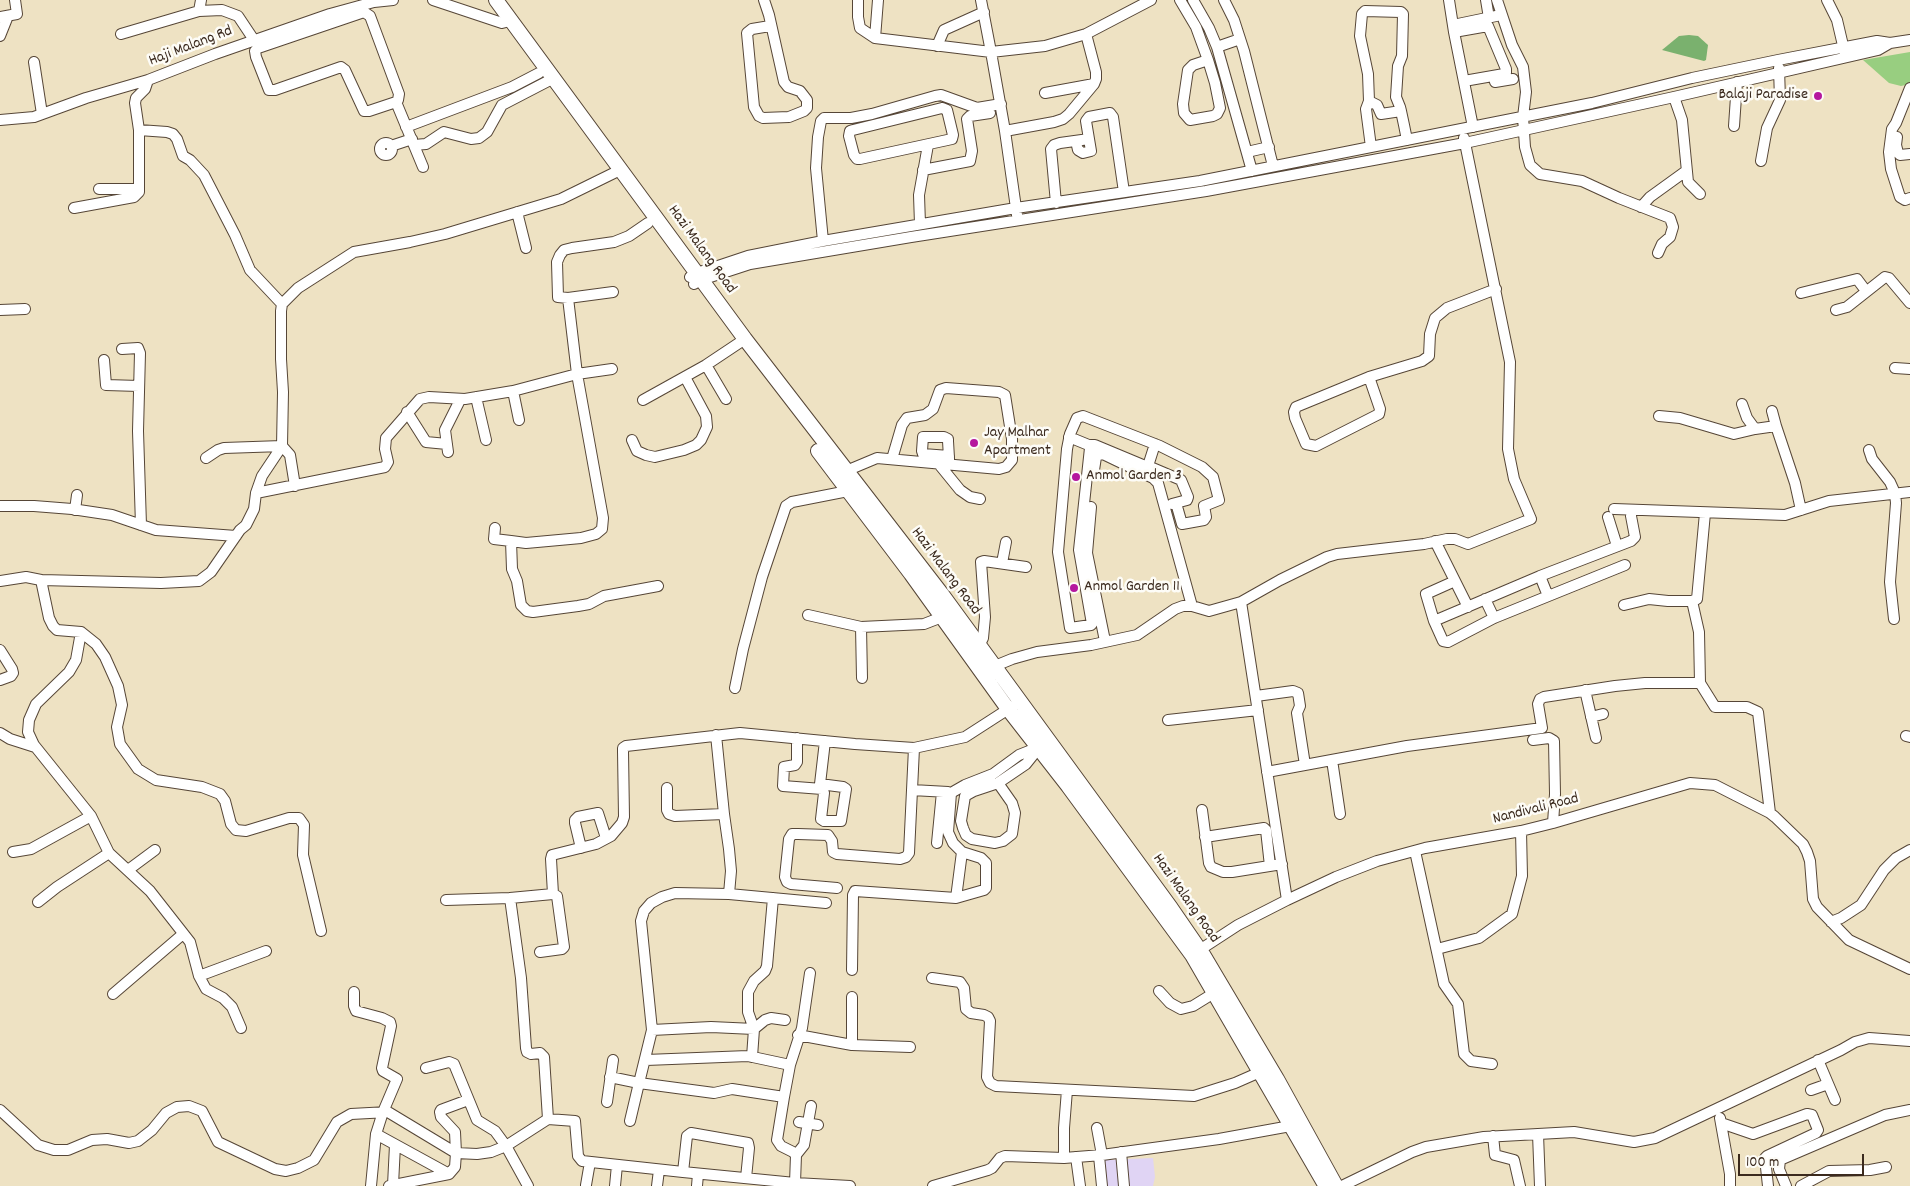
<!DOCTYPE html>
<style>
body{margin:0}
#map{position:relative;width:1910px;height:1186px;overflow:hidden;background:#eee2c3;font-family:Dekko,sans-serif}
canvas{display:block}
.scale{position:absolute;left:1738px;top:1154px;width:126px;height:22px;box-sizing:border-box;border:2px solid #3b2a1e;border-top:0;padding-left:6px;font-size:15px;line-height:18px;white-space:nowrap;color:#3b2a1e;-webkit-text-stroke:4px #fdfcf7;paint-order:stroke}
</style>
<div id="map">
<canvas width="1910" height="1186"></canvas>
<div class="scale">100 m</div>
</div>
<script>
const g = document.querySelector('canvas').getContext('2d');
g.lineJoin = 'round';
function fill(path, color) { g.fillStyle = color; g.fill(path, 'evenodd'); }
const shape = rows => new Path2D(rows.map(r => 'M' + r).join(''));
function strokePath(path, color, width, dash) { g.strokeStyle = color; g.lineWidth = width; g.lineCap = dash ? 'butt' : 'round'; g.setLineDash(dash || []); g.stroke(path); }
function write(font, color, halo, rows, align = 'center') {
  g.font = font + ' Dekko,sans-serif'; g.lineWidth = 5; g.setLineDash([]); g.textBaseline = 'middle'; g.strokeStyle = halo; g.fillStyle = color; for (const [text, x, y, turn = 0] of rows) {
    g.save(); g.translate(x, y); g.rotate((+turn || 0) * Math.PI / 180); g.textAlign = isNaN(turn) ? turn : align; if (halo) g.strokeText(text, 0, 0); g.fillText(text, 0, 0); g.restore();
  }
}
fill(shape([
 [1153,1158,1155,1177,1153,1186,1107,1186,1104,1160]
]), '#e0d4f4');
fill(shape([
 [1910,52,1910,84,1901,86,1889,83,1863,60]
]), '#98ce80');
fill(shape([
 [1689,35,1698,36,1708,45,1706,60,1704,61,1662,50,1679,36]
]), '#7ab16e');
const minor = shape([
 [201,0,199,11,222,10,238,16,254,40],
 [433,0,502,23,510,21],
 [764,0,769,15,784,82,788,87,800,91,807,100,807,108,804,111,789,117,763,118,759,116,754,107,747,33,752,29,770,26],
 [858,0,858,17,860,28,875,38,991,52,1005,131,1017,215],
 [981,0,991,52,1045,46,1086,34,1151,0],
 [1180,0,1196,27,1208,60,1215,83,1220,108,1217,114,1213,116,1190,120,1184,113,1183,104,1188,70,1193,65,1208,60],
 [1193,0,1209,28,1217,47,1252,171],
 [1224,0,1234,20,1244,51,1273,166],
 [1449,0,1454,32,1473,127],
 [1486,0,1489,18],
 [1497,0,1512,45,1523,67,1526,92,1523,117,1525,147,1530,165,1540,174,1582,181,1619,198,1670,218,1673,227,1670,237,1662,244,1658,253],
 [1827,0,1837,20,1845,54],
 [364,12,370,16,399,94,398,100,396,102,369,111,364,111,345,70,341,67,275,90,269,90,256,57,255,51,258,48,364,12],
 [0,17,17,14,15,0],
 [1453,25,1501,15],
 [1454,32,1488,26,1506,69,1506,73,1504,74,1464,81],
 [121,34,199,11],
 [0,36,8,16],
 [875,38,878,0],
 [937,46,944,30,984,12],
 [1217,47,1240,39],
 [34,62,42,114],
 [1495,82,1513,79],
 [1910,88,1896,123,1892,129,1889,152,1891,169,1900,197,1905,200,1910,198],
 [1045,93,1094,84],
 [1674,97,1682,120,1688,182,1700,194],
 [1369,101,1366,109,1371,147],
 [396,102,423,167],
 [942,108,947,110,953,135,952,139,860,159,857,159,854,155,849,136,850,131,853,130,942,108],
 [1401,111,1381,114,1377,105,1369,101,1368,74,1360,36,1362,14,1365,11,1401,12,1403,14,1402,56,1398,66,1396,97,1400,107,1401,111,1404,125,1407,140],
 [0,120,34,117,86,98,148,80,215,54,330,14,374,2,393,0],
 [1734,126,1737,82],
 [406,127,512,87,539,73],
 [139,130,167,132,173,134,177,139,183,156,190,160,204,175,235,235,250,270,282,304],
 [1005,131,1054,122,1063,119,1069,114,1094,84,1096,79,1096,72,1086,34],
 [1897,137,1896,145,1898,153,1900,155,1910,154],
 [1076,141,1078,150,1083,153,1091,151,1089,139],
 '380 149a6 6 0 1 1 12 0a6 6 0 1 1-12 0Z',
 [414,145,426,144,444,132,471,139,479,138,487,132,502,105,554,78],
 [391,146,412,139],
 [1247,152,1269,147],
 [1761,161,1767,128,1780,100,1779,68],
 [923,170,970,161,972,151,967,119,970,116,990,113],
 [99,189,139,189,139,130,135,103,136,98,145,89,148,80],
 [1056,203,1051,149,1054,145,1060,143,1089,139,1086,121,1089,117,1110,113,1113,117,1124,192],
 [1641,207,1650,197,1686,171],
 [74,208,134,197,139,192,139,189],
 [517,212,526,248],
 [920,224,919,195,928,145],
 [823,241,816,168,818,137,821,121,824,118,851,118,872,114,935,96,941,95,977,108,1001,104],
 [690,277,697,273,748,256,823,241,1016,208,1200,181,1592,103,1692,78,1778,60,1877,41,1890,43],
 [694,284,701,280,750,264,911,237,1206,191,1465,143,1674,97,1878,50,1890,43,1910,40],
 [613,292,568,298,558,297,557,262,560,255,564,250,572,248,614,242,629,236,648,223],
 [1801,293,1857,279,1866,291],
 [568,298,577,374,603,518,602,529,596,534,581,538,526,543,511,541,512,569,517,581,521,605,527,611,533,612,578,606,589,604,604,596,658,586],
 [0,310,25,309],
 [1836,310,1847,307,1885,277,1889,278,1910,303],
 [122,349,138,348,140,353,138,431,141,525],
 [104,360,106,385,139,386],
 [706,365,726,399],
 [1895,368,1910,369],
 [1369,377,1380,409,1379,414,1316,446,1306,444,1295,418,1294,412,1296,407,1369,377],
 [1369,377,1422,361,1429,356,1430,334,1435,318,1447,308,1496,289],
 [513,391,519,420],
 [476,397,486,440],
 [643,400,706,365,745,339],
 [1742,404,1747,418,1755,429,1776,426,1795,483,1801,510],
 [1772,411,1776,426],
 [407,412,426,442,447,444],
 [1659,416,1680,418,1734,434,1755,429],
 [1069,437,1091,446,1095,450],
 [632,440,637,451,646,455,655,457,684,450,696,445,701,440,707,427,706,416,685,377],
 [1155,444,1148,466,1181,480,1188,497,1187,500,1172,504],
 [1869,450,1872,459,1890,482,1895,493,1896,503,1890,582,1894,619],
 [448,452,445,430,460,400],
 [949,456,923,454,922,451,923,437,944,437,948,439,948,441,949,458,949,464],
 [206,458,218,450,224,448,282,446,290,455,295,486],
 [938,463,960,490,970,497,980,499],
 [1143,465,1095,445,1091,445,1090,448,1079,550,1092,624,1091,625,1070,628,1058,552,1067,449,1070,434,1077,418,1083,416,1160,446,1202,467,1213,477,1219,500,1204,506,1206,517,1204,520,1182,524,1176,503],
 [1094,470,1096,457,1098,455,1103,454,1153,478,1158,483,1192,606],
 [846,471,877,458,999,469,1006,467,1012,460,1012,439,1005,395,999,392,946,388,940,390,933,409,925,415,907,418,902,425,892,459],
 [256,493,262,476,282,446,283,392,281,359,281,311,282,304,298,288,354,252,410,242,445,234,561,199,620,170],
 [0,506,34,506,72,509,112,515,156,530,236,536],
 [1091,507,1087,553,1105,641],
 [1614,509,1785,515,1829,501,1910,492],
 [75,510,77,495],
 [1608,517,1617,546],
 [495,528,494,539,511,541],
 [1435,541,1468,607],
 [1002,563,1006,542],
 [1625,565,1494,618,1448,642,1443,641,1434,621,1540,576,1631,541,1635,537,1631,516],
 [1540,576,1548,596],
 [41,580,161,583,199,581,211,572,240,530,246,525,254,509,256,493,385,467,388,462,385,449,386,438,420,399,429,397,465,399,513,391,577,374,612,369],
 [0,581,26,577,41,580,49,618,53,626,57,630,81,632,96,644,105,657,118,686,122,705,117,727,120,744,138,769,156,780,202,787,220,794,225,801,231,824,236,830,246,831,289,818,299,818,304,825,303,855,321,931],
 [1485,599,1494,618],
 [1692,601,1699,632,1700,683],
 [1241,602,1287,900],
 [1624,605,1649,599,1668,601,1692,601,1697,599,1705,513],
 [808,615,861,627,924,624,942,617],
 [1434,621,1426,594,1455,581],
 [861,627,862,678],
 [979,646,983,638,985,617,981,562,984,561,1026,567],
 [0,650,12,669,13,673,11,676,0,680],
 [990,668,1012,659,1037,652,1091,645,1137,635,1175,609,1183,606,1192,606,1209,611,1241,602,1280,580,1327,557,1337,554,1424,544,1447,539,1455,539,1468,544,1531,519,1514,479,1508,449,1510,362,1464,138],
 [735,688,743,649,762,577,786,506,792,502,848,491,852,487],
 [1585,690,1596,738],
 [1256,696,1293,691,1298,693,1300,706,1297,713,1305,765],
 [1591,717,1603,714],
 [1168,720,1258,710],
 [0,733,10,739,35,747],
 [716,735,724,814,729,849,731,871,729,894],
 [1906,736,1910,737],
 [797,738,797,762,795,765,784,767,783,786,822,789],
 [1533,740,1549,738,1554,741,1555,794,1553,823],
 [1332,760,1340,814],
 [1267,772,1407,746,1542,728,1538,704,1540,699,1544,697,1615,686,1645,683,1700,683,1715,707,1747,707,1758,712,1770,813],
 [998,783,1012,803,1015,813,1012,834,1003,841,995,843,972,839,966,835,963,828,961,821,965,796,974,791,998,783,1026,764,1038,749],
 [820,784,843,787,846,789,841,821,824,821,821,819,824,793,820,784,825,741],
 [667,788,667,810,669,814,675,816,724,814],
 [912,790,948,792],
 [1202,810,1209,863,1211,867,1223,872,1232,872,1282,864],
 [91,816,109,853,150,891,190,942,199,976,206,989,223,998,232,1007,241,1028],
 [1205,837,1264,828,1266,830,1270,866],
 [937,843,942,792],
 [581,848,575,823,575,820,578,817,598,813,606,838],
 [1415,851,1444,984,1458,1004,1464,1054,1471,1061,1492,1064],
 [13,852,31,849,91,816,34,745,28,732,29,720,36,704,69,672,76,660,81,632],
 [128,870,155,850],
 [837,888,791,884,787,882,785,877,789,839,792,834,798,834,828,835,832,841,833,852,837,854,900,859,906,857,909,853,914,748],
 [553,894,551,859,552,855,596,844,611,836,622,823,624,817,623,751,623,748,626,746,740,733,855,744,914,748,965,737,1013,706],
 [510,898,553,894,557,896,564,947,562,949,540,952],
 [956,898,962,852],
 [446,900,510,898,521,978,526,1048,527,1052,531,1054,540,1053,544,1057,548,1119],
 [38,902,57,887,109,853],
 [1831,922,1841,918,1861,905,1884,870,1896,858,1910,850],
 [1437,949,1479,938,1512,914,1522,876,1521,831],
 [1195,953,1238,925,1287,900,1336,877,1377,861,1425,848,1521,831,1553,823,1690,783,1715,785,1770,813,1775,817,1803,844,1807,852,1810,861,1813,899,1817,907,1849,940,1910,969],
 [852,970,853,895,855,891,956,898,984,890,986,888,986,863,981,858,962,852,953,843,948,832,951,793,965,785,993,774,1019,755,1039,747],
 [199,976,266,951],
 [932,978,960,982,964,988,966,1009,971,1013,984,1015,988,1017,990,1021,987,1077,990,1083,996,1086,1194,1096,1235,1083,1260,1072],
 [1159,991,1170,1003,1181,1009,1193,1006,1214,993],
 [354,992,354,1006,356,1011,382,1018,390,1022,391,1026,382,1068,383,1071,397,1079,383,1112,376,1134,371,1186],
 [113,994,183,934],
 [754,1029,711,1027,652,1030,641,921,644,911,651,903,662,897,675,893,729,894,826,903],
 [754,1029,765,1020,771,1018,785,1020],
 [652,1030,639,1083,714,1093,732,1089,784,1097],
 [798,1035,852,1045,910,1047],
 [852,1045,852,997],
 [752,1057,754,1029,748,1012,748,992,754,981,765,971,767,966,773,898],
 [646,1060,748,1056,790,1065],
 [1818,1060,1835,1100],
 [426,1068,449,1062,454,1064,477,1120,495,1131,506,1146,548,1119,575,1121,578,1156,582,1161,683,1172,795,1183,850,1186],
 [610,1077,639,1083,630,1121],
 [1811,1090,1828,1084],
 [607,1102,613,1060],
 [0,1110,38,1145,54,1150,68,1150,92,1140,107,1139,129,1143,138,1141,152,1130,166,1113,177,1107,189,1106,202,1111,218,1142,275,1169,286,1171,298,1168,314,1160,337,1122,351,1114,388,1112,456,1153,455,1132,441,1117,440,1112,441,1110,468,1100],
 [1720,1118,1730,1174,1730,1186],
 [799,1122,818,1125],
 [1721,1123,1753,1134,1807,1114,1812,1115,1818,1130,1816,1133,1767,1156,1765,1158,1768,1186],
 [1097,1128,1102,1155],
 [376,1134,449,1174],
 [1538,1134,1540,1186],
 [1493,1136,1495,1155,1514,1160,1520,1186],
 [1121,1152,1124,1186],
 [796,1155,804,1145,811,1106],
 [1099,1156,1102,1186],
 [1076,1157,1080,1186],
 [1064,1158,1064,1128,1067,1090],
 [683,1172,687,1136,691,1133,748,1143,749,1148,746,1178],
 [795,1183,796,1155,793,1152,781,1146,777,1140,784,1097,790,1065,802,1028,810,973],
 [393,1185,395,1145],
 [586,1185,590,1162],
 [389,1186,449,1174,455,1167,456,1153,477,1154,491,1152,506,1146,528,1186],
 [615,1186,617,1165],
 [657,1186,659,1170],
 [697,1186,698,1174],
 [933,1186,988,1170,992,1168,1000,1158,1005,1156,1064,1158,1102,1155,1219,1139,1296,1125],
 [1342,1186,1412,1152,1426,1147,1484,1137,1574,1132,1634,1142,1655,1138,1841,1050,1855,1042,1869,1038,1910,1041],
 [1786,1186,1779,1169,1780,1160,1885,1115,1910,1110],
 [1801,1186,1829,1171,1870,1170,1886,1167]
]);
const major = shape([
 [496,0,745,339,941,593,1171,908,1204,956,1277,1079,1336,1186],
 [818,451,911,574,1008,709,1068,786,1192,955,1324,1183]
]);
strokePath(minor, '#564637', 12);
strokePath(major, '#564637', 16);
strokePath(minor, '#fff', 10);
strokePath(major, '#fff', 14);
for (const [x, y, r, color] of [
 [1818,96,5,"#b5179e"],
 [974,443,5,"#b5179e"],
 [1076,477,5,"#b5179e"],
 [1074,588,5,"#b5179e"]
]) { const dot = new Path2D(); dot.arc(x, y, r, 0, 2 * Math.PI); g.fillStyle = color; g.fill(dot); strokePath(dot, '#fdfcf7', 2); }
write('16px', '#3b2a1e', '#fdfcf7', [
 ["Haji Malang Rd",191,47,-21],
 ["Hazi Malang Road",701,250,54],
 ["Hazi Malang Road",945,572,53],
 ["Nandivali Road",1536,810,-14],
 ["Hazi Malang Road",1185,899,55]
]);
write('16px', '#3b2a1e', '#fdfcf7', [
 ["Balaji Paradise",1808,96,"right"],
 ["Jay Malhar",984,434],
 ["Apartment",984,452],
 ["Anmol Garden 3",1086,477],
 ["Anmol Garden 11",1084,588]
], 'left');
</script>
